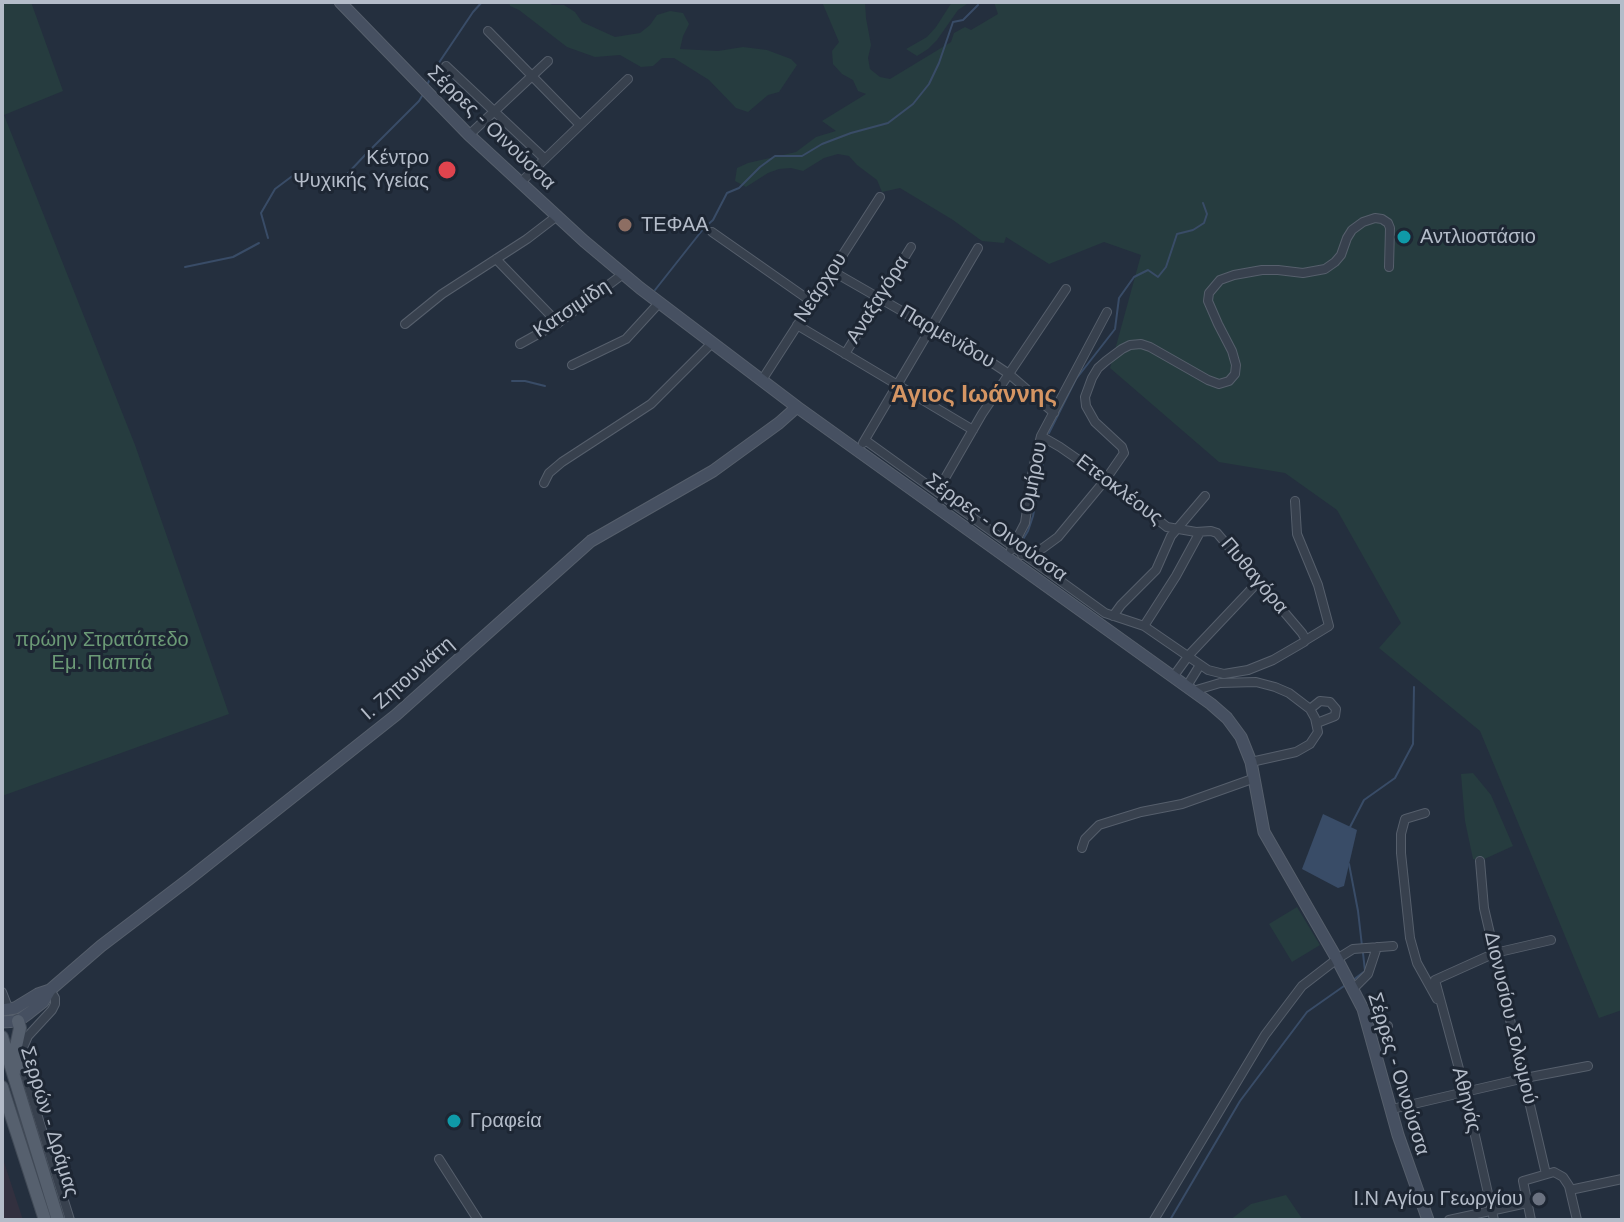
<!DOCTYPE html>
<meta charset="utf-8">
<style>
body{margin:0}
#map{position:relative;width:1624px;height:1222px;overflow:hidden;background:#242f3e;font-family:Helvetica,sans-serif}
canvas{display:block}
.frame{position:absolute;inset:0;border:4px solid #b4bcc9;pointer-events:none}
</style>
<div id="map">
<canvas width="1624" height="1222"></canvas>
<div class="frame"></div>
</div>
<script>
const g = document.querySelector('canvas').getContext('2d');
g.lineJoin = 'round';
function fill(path, color) { g.fillStyle = color; g.fill(path, 'evenodd'); }
const shape = rows => new Path2D(rows.map(r => 'M' + r).join(''));
function strokePath(path, color, width, dash) { g.strokeStyle = color; g.lineWidth = width; g.lineCap = dash ? 'butt' : 'round'; g.setLineDash(dash || []); g.stroke(path); }
function write(font, color, halo, rows, align = 'center') {
  g.font = font + ' Helvetica,sans-serif'; g.lineWidth = 6; g.setLineDash([]); g.textBaseline = 'middle'; g.strokeStyle = halo; g.fillStyle = color; for (const [text, x, y, turn = 0] of rows) {
    g.save(); g.translate(x, y); g.rotate((+turn || 0) * Math.PI / 180); g.textAlign = isNaN(turn) ? turn : align; if (halo) g.strokeText(text, 0, 0); g.fillText(text, 0, 0); g.restore();
  }
}
fill(shape([
 [2,1156,23,1220,2,1220]
]), '#32303f');
fill(shape([
 [2,2,31,2,63,91,4,115,135,445,229,714,2,796],
 [509,2,548,2,552,5,564,5,575,12,582,22,615,37,640,33,650,25,657,15,670,11,683,13,689,24,683,36,680,49,718,51,743,47,767,50,791,59,797,65,779,92,768,95,748,112,736,108,709,80,674,58,662,58,653,66,641,67,620,55,595,57,567,47,519,10,510,6],
 [822,2,865,2,866,18,871,45,868,58,870,69,880,77,890,79,951,42,954,33,965,27,971,30,998,14,994,2,1622,2,1622,1010,1599,1018,1480,731,1379,648,1401,623,1337,510,1285,473,1219,462,1110,368,1141,255,1104,242,1049,264,1006,237,1004,243,982,241,953,220,900,188,882,192,877,180,857,165,849,156,838,154,824,158,803,171,791,168,779,169,768,173,746,187,735,181,737,168,748,163,796,152,816,137,836,131,822,121,866,94,858,91,853,80,842,74,833,64,832,51,839,42],
 [952,2,970,2,958,10,937,40,928,49,917,56,906,49,927,37,936,27],
 [1473,773,1491,795,1513,846,1480,861,1473,859,1465,821,1461,774],
 [1297,907,1320,945,1292,962,1269,924],
 [1286,1195,1303,1220,1230,1220,1251,1204]
]), '#263c3f');
fill(shape([
 [1323,814,1357,830,1344,886,1338,888,1302,869]
]), '#394c67');
strokePath(shape([
 [428,83,434,70,473,12,482,2],
 [268,238,261,213,275,189,295,174,308,174,333,189,367,153,419,101,422,96],
 [185,267,233,257,259,243],
 [655,290,704,228,713,220,727,193,739,188,760,167,775,156,802,156,822,144,851,133,888,123,913,104,929,84,939,63,953,22,963,20,978,5],
 [512,381,525,381,545,386],
 [1049,433,1076,379,1115,329,1119,298,1134,277,1148,270,1158,277,1166,267,1177,234,1193,230,1204,223,1207,214,1203,203],
 [1019,546,1028,531,1033,516,1046,446],
 [1350,827,1364,800,1395,778,1413,744,1414,687],
 [1349,864,1358,911,1362,946],
 [1353,980,1365,971,1363,953],
 [1170,1220,1240,1101,1307,1012,1344,986]
]), '#394c67', 2);
const street = shape([
 [488,31,580,125],
 [446,66,545,159],
 [469,135,548,61],
 [520,183,628,79],
 [712,232,812,302],
 [496,259,558,323],
 [832,271,994,364,1009,374,1054,413],
 [405,324,442,294,527,239,557,216],
 [797,325,973,430],
 [520,344,558,323,623,274],
 [845,354,911,247],
 [572,365,626,339,659,303],
 [762,380,880,197],
 [865,440,1105,613,1144,626,1208,670,1224,674,1248,670,1273,660,1304,642,1306,640,1302,633,1217,533,1211,531,1196,532,1167,527,1106,479,1060,447,1041,436],
 [863,443,978,248],
 [544,483,549,473,562,462,651,404,712,343],
 [937,492,982,414,1066,289],
 [1295,501,1297,534,1318,585,1329,626,1306,640],
 [1011,550,1025,523,1033,469,1041,436,1107,312],
 [1022,555,1043,548,1058,537,1106,479,1124,453,1122,447,1095,422,1086,406,1085,397,1092,378,1098,368,1106,361,1122,349,1130,345,1141,344,1150,347,1208,380,1219,384,1229,381,1235,374,1236,365,1232,351,1218,324,1208,301,1209,293,1220,280,1234,275,1262,270,1278,270,1303,273,1325,269,1335,262,1341,255,1347,238,1352,230,1363,222,1375,218,1382,219,1388,223,1390,228,1389,267],
 [1113,616,1121,605,1156,570,1171,536,1205,496],
 [1144,626,1176,576,1200,532],
 [1173,677,1189,655,1259,581],
 [1187,686,1200,665],
 [1193,691,1220,683,1256,682,1275,687,1289,693,1310,709,1315,718,1318,732,1310,744,1296,752,1251,762],
 [1310,709,1320,701,1330,702,1336,709,1335,716,1317,723],
 [1425,813,1405,819,1401,834,1401,853,1410,938,1417,963,1437,999],
 [1082,848,1085,839,1099,825,1141,812,1182,804,1255,778],
 [1480,861,1484,908,1546,1174],
 [1353,989,1368,974,1377,947],
 [50,990,55,998,55,1004,52,1010,28,1036,22,1050,22,1059,25,1075,70,1220],
 [2,992,9,1010],
 [1365,1014,1388,1026],
 [1392,1109,1525,1078,1588,1066],
 [439,1159,478,1220],
 [1570,1190,1622,1179],
 [1154,1220,1265,1035,1302,986,1337,959,1353,949,1393,946],
 [1449,1220,1527,1203],
 [1494,1220,1465,1091,1435,980,1495,953,1551,940],
 [1531,1220,1523,1181,1554,1172,1563,1177,1569,1186,1577,1220]
]);
const secondary = shape([
 [340,2,469,135,584,241,640,288,797,407,1211,704,1227,718,1241,737,1251,762,1264,832,1337,959,1363,1009,1398,1135,1428,1220],
 [2,1010,15,1008,38,994,50,990],
 [2,1022,18,1021,29,1013,43,1002,50,990,101,946,189,879,396,715,591,541,713,471,779,423,797,407]
]);
const primary = shape([
 [2,1037,58,1220],
 [18,1068,15,1051,20,1028,18,1021],
 [2,1087,45,1220]
]);
strokePath(street, '#565f6c', 10);
strokePath(secondary, '#565f6c', 13);
strokePath(primary, '#414a57', 14);
strokePath(street, '#38414e', 8);
strokePath(secondary, '#465061', 11);
strokePath(primary, '#56606e', 12);
for (const [x, y, r, color] of [
 [447,170,10,"#e0444e"],
 [625,225,8,"#8d6e63"],
 [1404,237,8,"#0f9aa8"],
 [454,1121,8,"#0f9aa8"],
 [1539,1199,8,"#6b7280"]
]) { const dot = new Path2D(); dot.arc(x, y, r, 0, 2 * Math.PI); g.fillStyle = color; g.fill(dot); strokePath(dot, '#1d2633', 3); }
write('20px', '#b4bcc9', '#1d2633', [
 ["Σέρρες - Οινούσσα",491,128,44],
 ["Νεάρχου",821,288,-57],
 ["Αναξαγόρα",878,300,-58],
 ["Κατσιμίδη",572,309,-34],
 ["Παρμενίδου",947,337,30],
 ["Ομήρου",1034,477,-79],
 ["Ετεοκλέους",1119,490,37],
 ["Σέρρες - Οινούσσα",996,528,36],
 ["Πυθαγόρα",1254,576,50],
 ["Ι. Ζητουνιάτη",408,679,-41],
 ["Διονυσίου Σολωμού",1510,1018,77],
 ["Σέρρες - Οινούσσα",1398,1074,73],
 ["Αθηνάς",1466,1100,76],
 ["Σερρών - Δράμας",49,1122,73]
]);
write('20px', '#b4bcc9', '#1d2633', [
 ["Κέντρο",429,158,"right"],
 ["Ψυχικής Υγείας",429,181,"right"],
 ["ΤΕΦΑΑ",641,225],
 ["Αντλιοστάσιο",1420,237],
 ["Γραφεία",470,1121],
 ["Ι.Ν Αγίου Γεωργίου",1523,1199,"right"]
], 'left');
write('20px', '#6b9a76', '#1d2633', [
 ["πρώην Στρατόπεδο",102,640],
 ["Εμ. Παππά",102,663]
]);
write('bold 24px', '#d59563', '#1d2633', [
 ["Άγιος Ιωάννης",974,395]
]);
</script>
